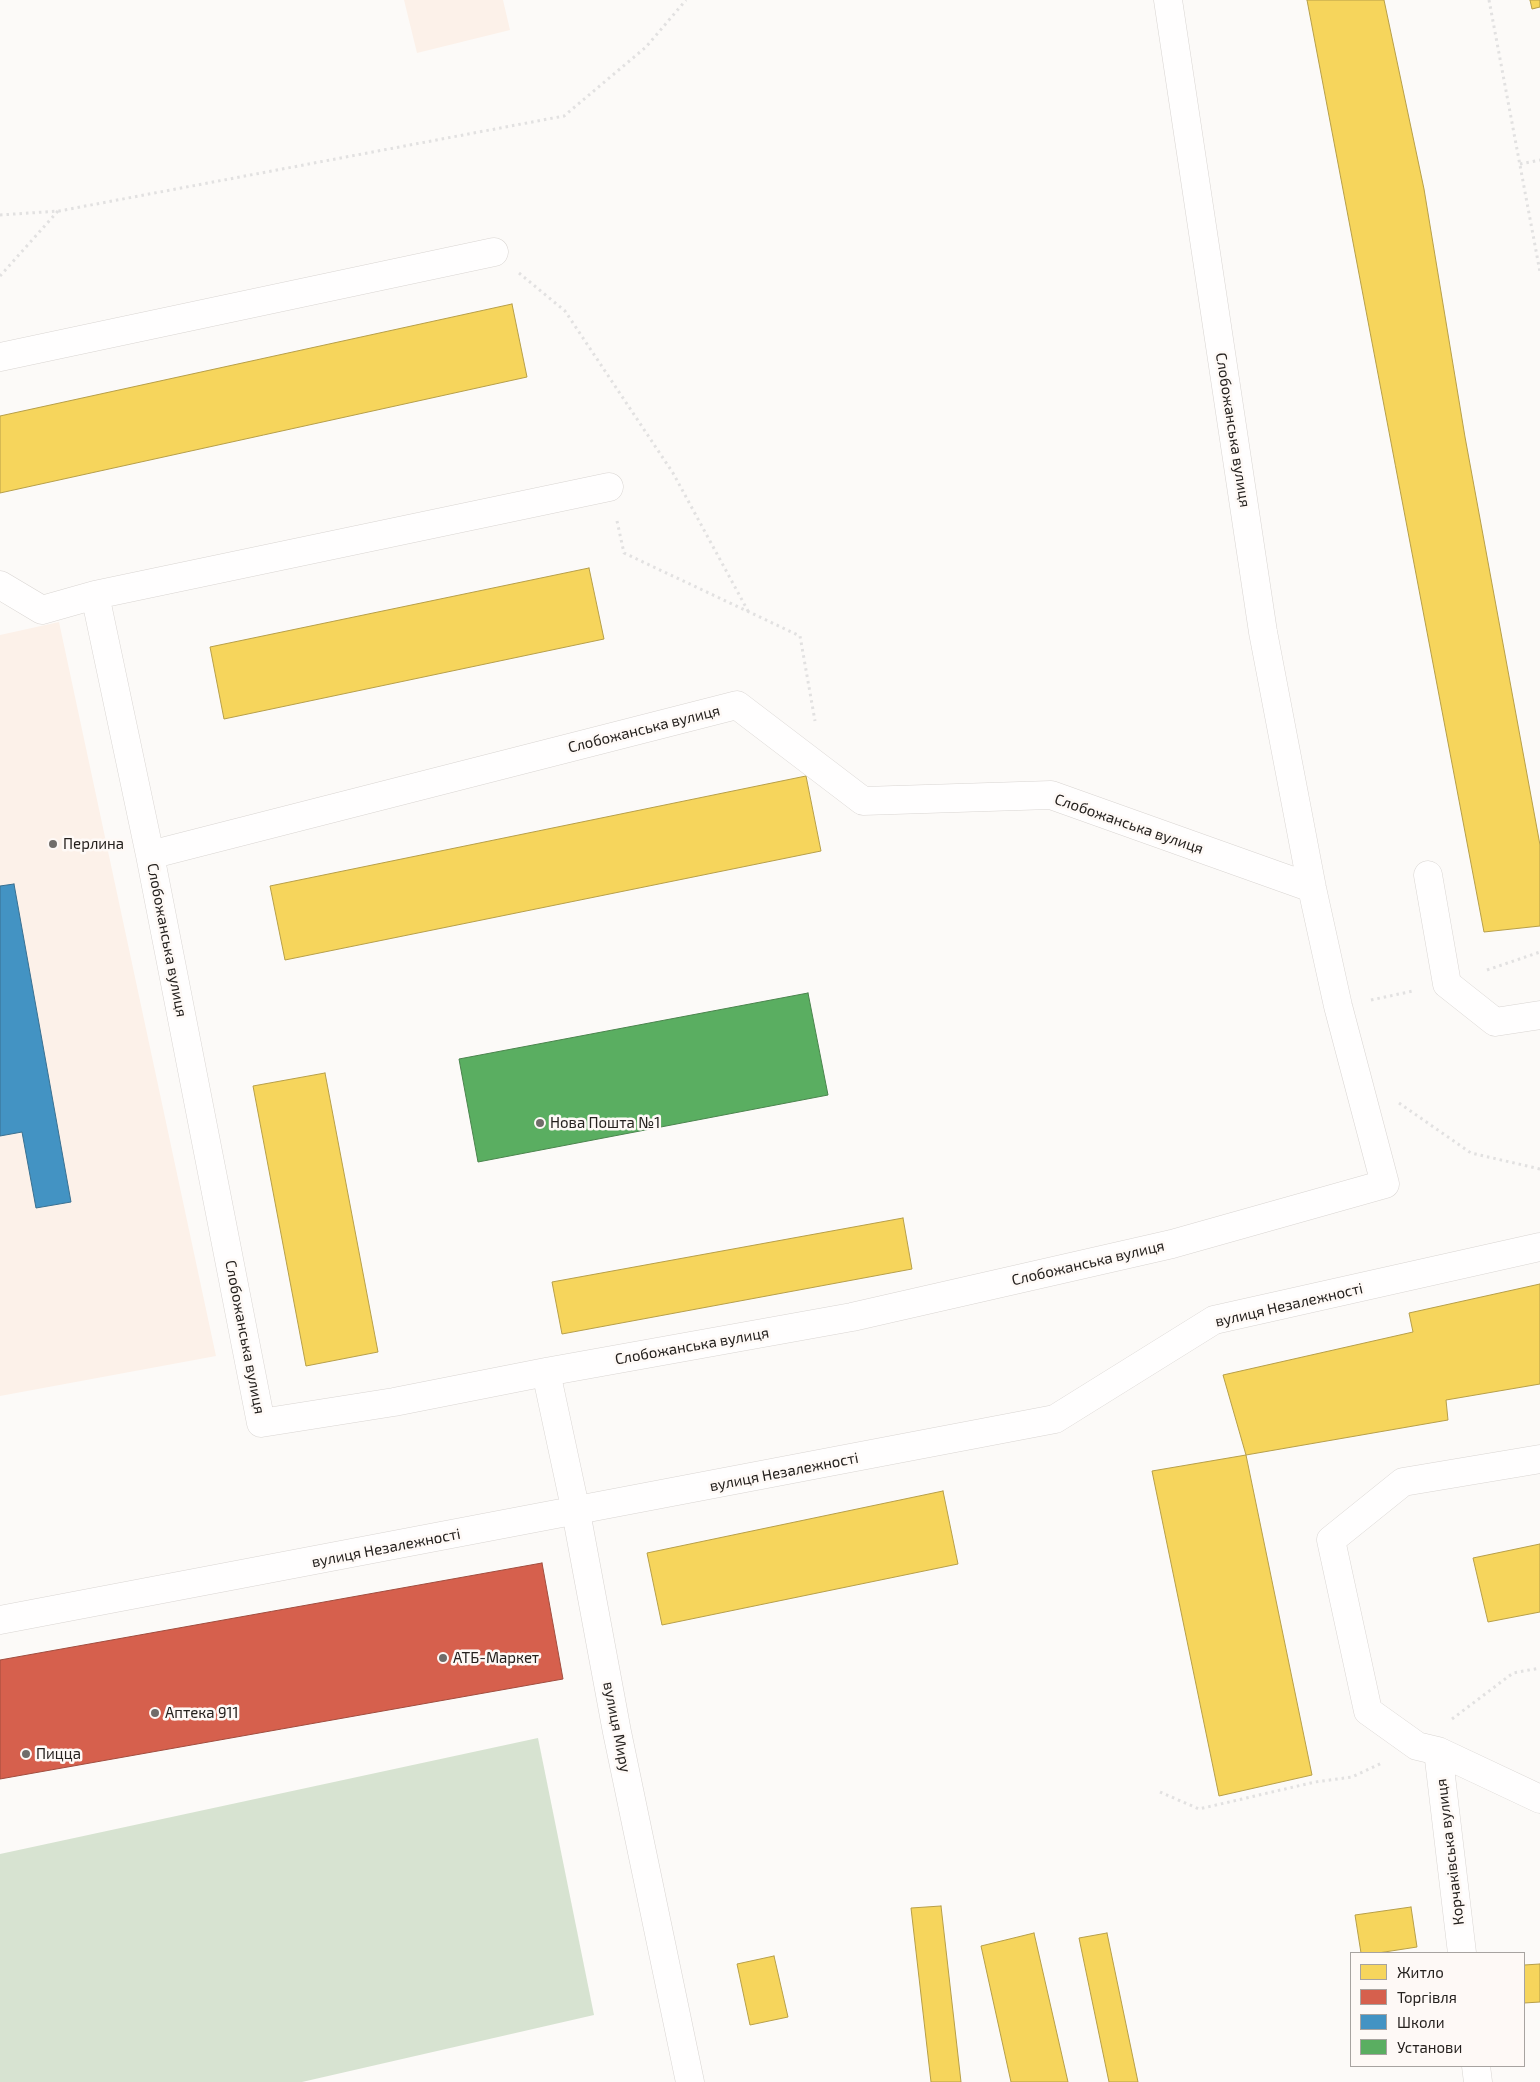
<!DOCTYPE html>
<meta charset="utf-8">
<style>
body{margin:0}
#map{position:relative;width:1540px;height:2082px;overflow:hidden;background:#fcfaf8;font-family:"Exo 2",sans-serif}
canvas{display:block}
.legend{position:absolute;left:1350px;top:1952px;width:175px;height:115px;box-sizing:border-box;background:#fef9f6;border:1px solid #a7a3a0;margin:0;padding:6px 9px;list-style:none;font-size:15px;color:#25211e}
.legend li{display:flex;align-items:center;gap:10px;height:25px}
.legend b{width:25px;border:1px solid #a7a3a0}
</style>
<div id="map">
<canvas width="1540" height="2082"></canvas>
<ul class="legend">
<li><b style="height:14px;background:#f6d55c"></b>Житло</li>
<li><b style="height:14px;background:#d6604d"></b>Торгівля</li>
<li><b style="height:14px;background:#4393c3"></b>Школи</li>
<li><b style="height:14px;background:#5aae61"></b>Установи</li>
</ul>
</div>
<script>
const g = document.querySelector('canvas').getContext('2d');
g.lineJoin = 'round';
function fill(path, color) { g.fillStyle = color; g.fill(path, 'evenodd'); }
const shape = rows => new Path2D(rows.map(r => 'M' + r).join(''));
function strokePath(path, color, width, dash) { g.strokeStyle = color; g.lineWidth = width; g.lineCap = dash ? 'butt' : 'round'; g.setLineDash(dash || []); g.stroke(path); }
function write(font, color, halo, rows, align = 'center') {
  g.font = font + ' "Exo 2",sans-serif'; g.lineWidth = 5; g.setLineDash([]); g.textBaseline = 'middle'; g.strokeStyle = halo; g.fillStyle = color; for (const [text, x, y, turn = 0] of rows) {
    g.save(); g.translate(x, y); g.rotate((+turn || 0) * Math.PI / 180); g.textAlign = isNaN(turn) ? turn : align; if (halo) g.strokeText(text, 0, 0); g.fillText(text, 0, 0); g.restore();
  }
}
fill(shape([
 [404,0,503,0,510,30,417,53],
 [59,622,216,1356,0,1396,0,635]
]), '#fcf1e9');
fill(shape([
 [538,1738,594,2015,302,2082,0,2082,0,1854]
]), '#d7e3d1');
const homes = shape([
 [1307,0,1384,0,1424,189,1465,437,1540,845,1540,926,1484,932,1307,0],
 [1530,0,1540,0,1540,7,1532,9,1530,0],
 [512,304,527,377,0,493,0,416,512,304],
 [589,568,604,639,224,719,210,647,589,568],
 [806,776,821,851,285,960,270,886,806,776],
 [325,1073,378,1352,306,1366,253,1086,325,1073],
 [903,1218,912,1269,562,1334,552,1282,903,1218],
 [1540,1284,1540,1384,1446,1400,1448,1420,1246,1455,1312,1775,1219,1796,1152,1471,1246,1455,1223,1375,1413,1332,1409,1313,1540,1284],
 [943,1491,958,1564,662,1625,647,1553,943,1491],
 [1540,1544,1540,1612,1488,1622,1473,1558,1540,1544],
 [941,1906,961,2082,931,2082,911,1908,941,1906],
 [1411,1907,1417,1947,1378,1953,1361,1953,1355,1915,1411,1907],
 [1034,1933,1068,2082,1011,2082,981,1946,1034,1933],
 [1107,1933,1138,2082,1109,2082,1079,1938,1107,1933],
 [774,1956,788,2017,750,2025,737,1964,774,1956],
 [1540,1964,1540,2002,1524,2003,1524,1965,1540,1964]
]);
fill(homes, '#f6d55c');
strokePath(homes, '#b79f49', 1);
const shops = shape([
 [542,1563,563,1679,0,1779,0,1660,542,1563]
]);
fill(shops, '#d6604d');
strokePath(shops, '#a14d3f', 1);
const schools = shape([
 [14,884,71,1202,36,1208,22,1132,0,1136,0,886,14,884]
]);
fill(schools, '#4393c3');
strokePath(schools, '#3a7192', 1);
const public = shape([
 [808,993,828,1095,478,1162,459,1059,808,993]
]);
fill(public, '#5aae61');
strokePath(public, '#4a844d', 1);
const minor = shape([
 [0,357,494,252],
 [0,585,42,610,95,595,150,855,261,1423,394,1402,546,1372,852,1317,1172,1244,1385,1184,1338,1006,1312,888,1263,632,1168,0],
 [95,595,609,487],
 [150,855,737,705,863,801,1051,795,1312,888],
 [1428,875,1447,984,1495,1022,1540,1015],
 [546,1372,576,1512,617,1732,690,2082],
 [1540,1459,1403,1482,1331,1540,1368,1711,1417,1746,1438,1751,1540,1799],
 [0,1620,1055,1419,1214,1320,1540,1247],
 [1438,1751,1462,1953],
 [1476,2066,1478,2082]
]);
strokePath(minor, '#d9d5d2', 29);
strokePath(shape([
 [1489,0,1540,272],
 [1520,164,1540,160],
 [0,215,59,211,564,116,646,47,686,0],
 [519,273,565,311,673,473,748,611],
 [0,276,58,211],
 [617,521,624,553,800,636,815,721],
 [1487,970,1540,952],
 [1371,1000,1413,991],
 [1399,1103,1471,1153,1540,1169],
 [1452,1719,1513,1673,1540,1668],
 [1160,1792,1199,1809,1315,1782,1352,1777,1382,1763]
]), '#e2e1e1', 3, [2.5, 4]);
strokePath(minor, '#fffefe', 28);
for (const [x, y, r, color] of [
 [53,844,5,"#706d6a"],
 [540,1123,5,"#706d6a"],
 [443,1658,5,"#706d6a"],
 [155,1713,5,"#706d6a"],
 [26,1754,5,"#706d6a"]
]) { const dot = new Path2D(); dot.arc(x, y, r, 0, 2 * Math.PI); g.fillStyle = color; g.fill(dot); strokePath(dot, '#fef9f6', 2); }
write('15px', '#25211e', '#fef9f6', [
 ["Слобожанська вулиця",1233,430,81],
 ["Слобожанська вулиця",644,729,-14],
 ["Слобожанська вулиця",1129,824,19],
 ["Слобожанська вулиця",167,940,79],
 ["Слобожанська вулиця",1088,1263,-13],
 ["вулиця Незалежності",1289,1305,-13],
 ["Слобожанська вулиця",245,1337,79],
 ["Слобожанська вулиця",692,1346,-10],
 ["вулиця Незалежності",784,1472,-11],
 ["вулиця Незалежності",386,1548,-11],
 ["вулиця Миру",617,1727,79],
 ["Корчаківська вулиця",1450,1852,-97]
]);
write('15px', '#25211e', '#fef9f6', [
 ["Перлина",63,844],
 ["Нова Пошта №1",550,1123],
 ["АТБ-Маркет",453,1658],
 ["Аптека 911",165,1713],
 ["Пицца",36,1754]
], 'left');
</script>
